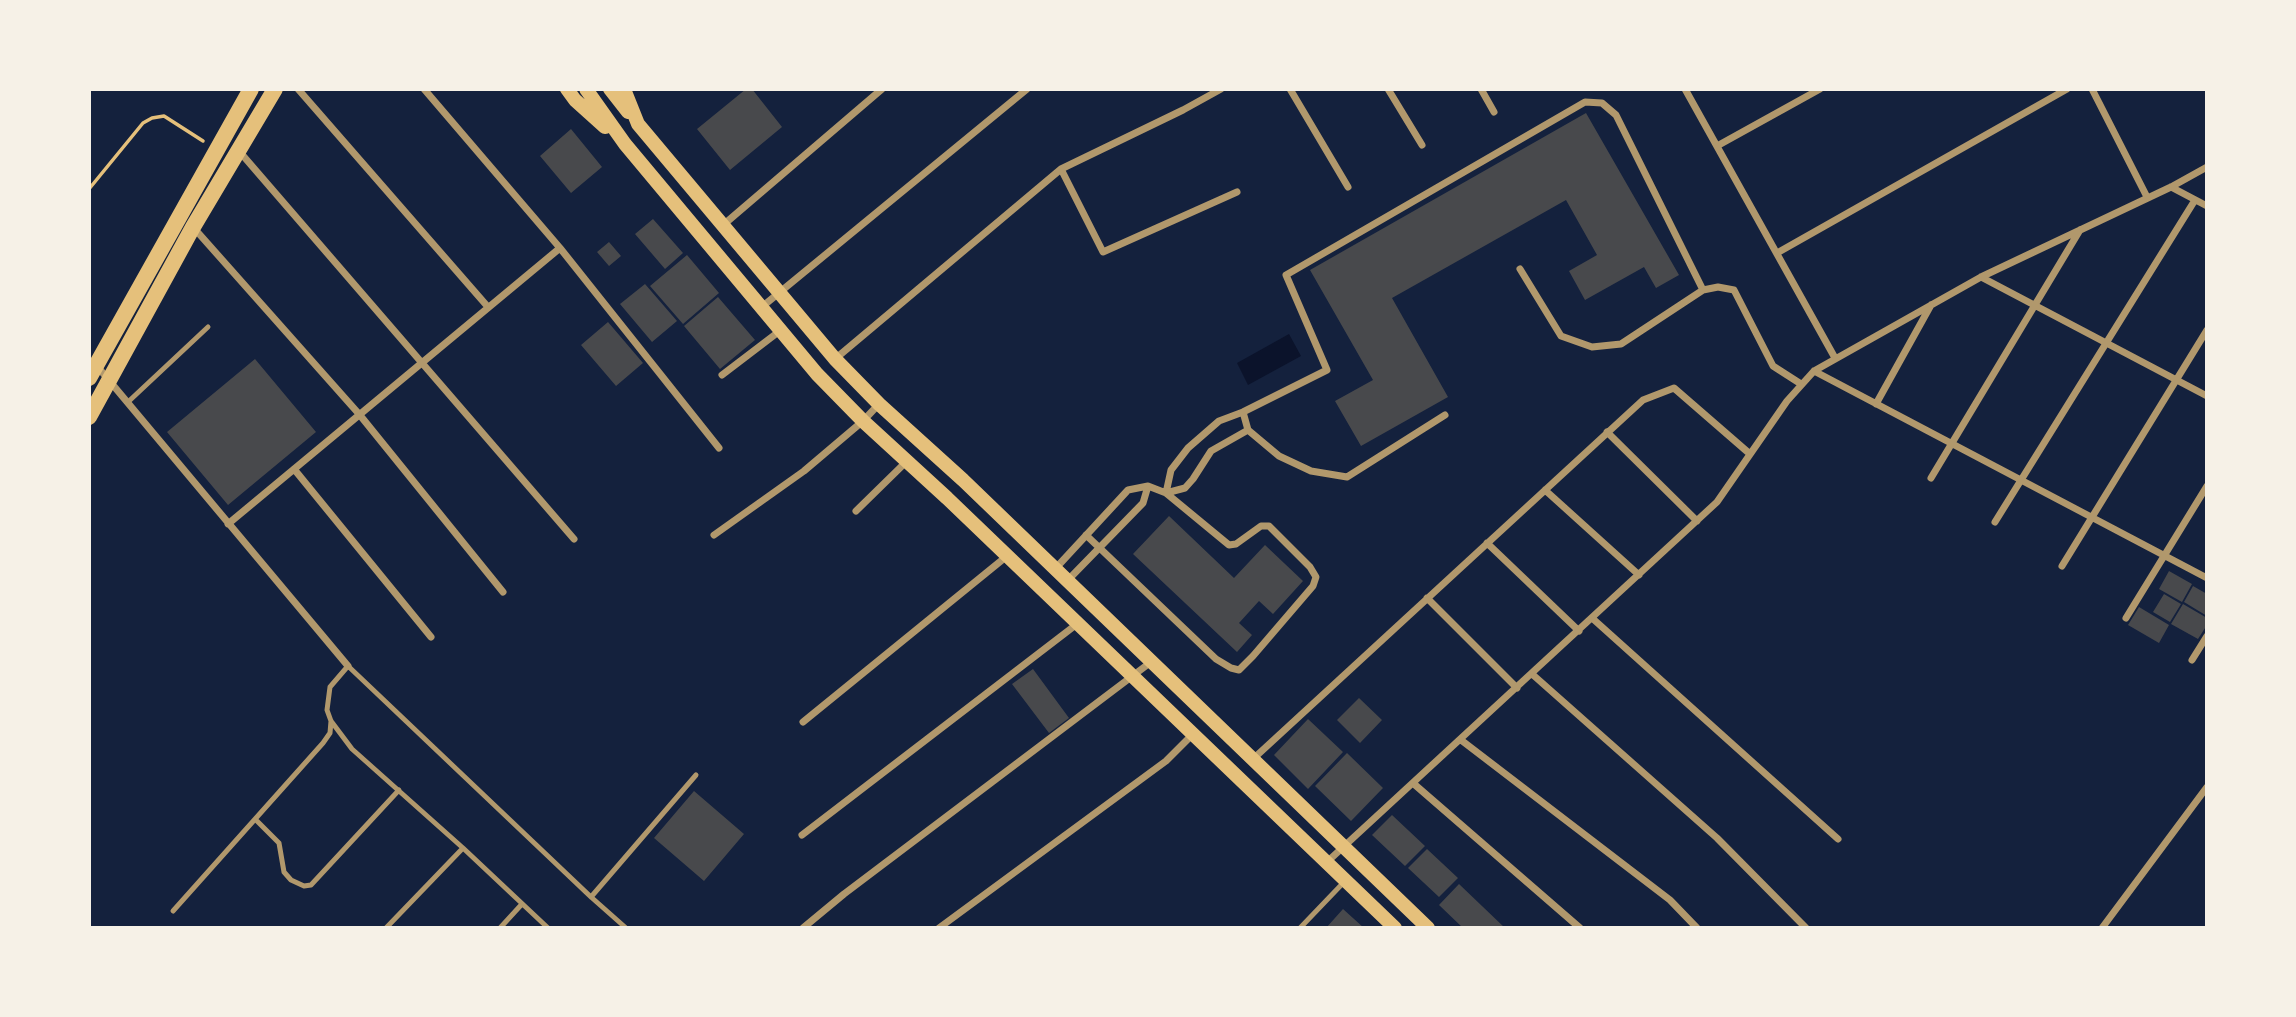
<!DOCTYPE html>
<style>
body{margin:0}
#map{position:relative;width:2296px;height:1017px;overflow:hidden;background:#14213d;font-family:"Public Sans",sans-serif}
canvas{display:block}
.frame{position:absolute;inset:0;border:91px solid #f6f1e7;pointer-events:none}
</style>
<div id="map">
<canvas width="2296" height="1017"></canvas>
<div class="frame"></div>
</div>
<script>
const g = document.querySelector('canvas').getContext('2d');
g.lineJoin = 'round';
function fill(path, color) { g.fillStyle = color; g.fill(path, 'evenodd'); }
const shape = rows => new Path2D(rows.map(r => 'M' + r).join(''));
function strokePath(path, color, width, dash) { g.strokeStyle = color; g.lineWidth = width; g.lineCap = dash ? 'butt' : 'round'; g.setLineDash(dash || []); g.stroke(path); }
fill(shape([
 [1289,334,1301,356,1248,385,1237,363]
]), '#0b132b');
fill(shape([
 [746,89,752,89,782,127,730,170,697,129],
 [1586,113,1679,275,1656,288,1644,267,1585,300,1569,271,1597,255,1566,200,1392,298,1448,397,1361,446,1335,401,1373,380,1310,270],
 [571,129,602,167,571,193,540,156],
 [653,219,683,253,665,269,635,234],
 [609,242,621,256,609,266,597,252],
 [687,255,719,293,683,324,650,286],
 [645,284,677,321,652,342,620,304],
 [718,297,755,340,720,369,684,326],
 [608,322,643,363,616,386,581,345],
 [255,359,316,432,228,505,167,432],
 [1169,516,1234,578,1265,545,1303,581,1273,614,1259,601,1239,623,1252,635,1237,652,1133,554],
 [2169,571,2192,584,2182,602,2159,589],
 [2193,586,2207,594,2207,616,2184,602],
 [2164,594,2181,604,2170,622,2153,612],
 [2183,604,2207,618,2207,625,2198,639,2171,624],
 [2139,607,2169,625,2159,643,2128,625],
 [1033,669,1069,718,1049,733,1012,684],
 [1359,698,1382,720,1360,743,1337,720],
 [1308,719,1343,752,1308,789,1274,755],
 [1347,753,1383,788,1351,821,1315,786],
 [694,791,744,834,704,881,654,838],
 [1392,815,1425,846,1405,866,1372,835],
 [1427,849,1458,878,1439,897,1408,868],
 [1459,884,1505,928,1463,928,1439,905],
 [1343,909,1364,928,1326,928]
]), '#48494c');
strokePath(shape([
 [89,189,143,123,152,118,164,116,203,141]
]), '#e5c07b', 3.5);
strokePath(shape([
 [128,402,208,327],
 [255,819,279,843,284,872,291,880,304,886,311,885,399,790],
 [591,897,696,775],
 [173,911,323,743,330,733,331,721],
 [386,928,463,848],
 [500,928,522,904],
 [548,928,463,848,352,749,331,721,327,710,330,687,348,666,591,897,626,928],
 [1300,928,1345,881]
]), '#b1986c', 5);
strokePath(shape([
 [298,89,488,307],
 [424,89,560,248,719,448],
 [1290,89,1348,187],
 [1388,89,1422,145],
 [1481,89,1494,112],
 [1685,89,1835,358],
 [2092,89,2147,197],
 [1717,146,1820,89],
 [239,151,574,539],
 [1061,169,1103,252,1237,192],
 [2171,187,2207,206],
 [722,226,882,89],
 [193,227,359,414,503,592],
 [1777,253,2067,89],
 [1981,277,2207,396],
 [1703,290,1718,287,1734,290,1773,366,1801,384],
 [763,306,1027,89],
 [835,359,1061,169,1183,110,1221,89],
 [97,366,348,666],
 [1814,371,2207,578],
 [722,375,781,330],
 [1876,404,1931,305],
 [1243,412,1248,430,1279,456,1311,471,1347,477,1445,415],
 [1248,430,1211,451,1193,479,1185,488,1166,493,1171,470,1188,448,1219,421,1243,412,1327,370,1286,275,1585,102,1602,103,1616,115,1703,290,1621,344,1592,347,1561,336,1520,269],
 [1607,432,1697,521],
 [294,469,431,637],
 [1931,478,2080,230],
 [1545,490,1639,575],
 [856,511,907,461],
 [1995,522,2195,200],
 [228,524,560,248],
 [714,535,804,471,863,421,879,404],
 [1487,543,1579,631],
 [2062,566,2207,330],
 [1055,569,1128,490,1148,486,1166,493,1229,545,1236,544,1261,526,1269,526,1310,567,1316,577,1313,586,1253,656,1239,670,1231,668,1216,659,1086,535],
 [1067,581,1143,503,1148,486],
 [1427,598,1517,688],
 [1592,618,1838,839],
 [2126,618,2207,486],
 [2192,660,2207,636],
 [1532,674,1717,838,1806,928],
 [803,722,1007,556],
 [1461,740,1670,900,1697,928],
 [1253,759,1643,400,1674,388,1750,454],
 [1414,784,1580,928],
 [802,835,1077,624],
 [1327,862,1717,502,1787,401,1814,371,1981,277,2171,187,2207,167],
 [803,928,844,894,1151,662],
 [939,928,1166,761,1192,735],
 [2102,928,2207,787]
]), '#b1986c', 7);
strokePath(shape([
 [567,89,575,100,605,127],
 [586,89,625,144,817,374,863,421,947,498,1395,928],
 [610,89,628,112],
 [624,89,638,124,835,359,879,404,963,480,1428,928]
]), '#e5c07b', 14);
strokePath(shape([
 [89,378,251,89],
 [89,417,193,227,275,89]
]), '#e5c07b', 16);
</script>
